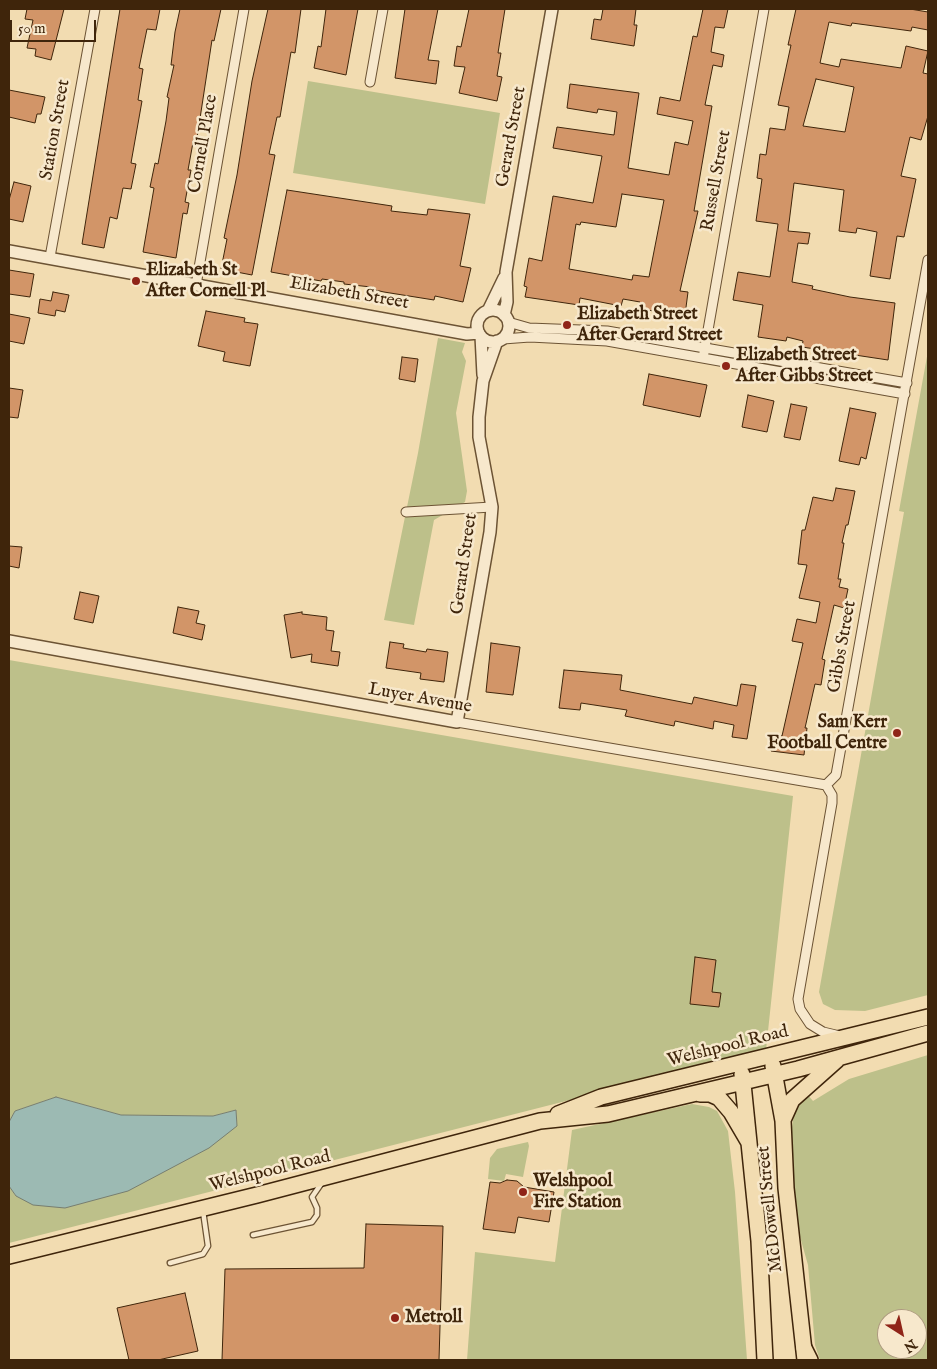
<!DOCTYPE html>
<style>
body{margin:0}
#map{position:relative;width:937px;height:1369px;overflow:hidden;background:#f2dcb1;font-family:"IM FELL English",serif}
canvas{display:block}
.frame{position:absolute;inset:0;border:10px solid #3f250b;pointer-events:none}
.north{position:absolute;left:877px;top:1309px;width:50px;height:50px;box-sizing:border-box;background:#f7e8cc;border:1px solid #ad9a7f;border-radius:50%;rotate:145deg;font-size:14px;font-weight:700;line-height:20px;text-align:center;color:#3f250b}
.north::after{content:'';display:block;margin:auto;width:18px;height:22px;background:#8f2418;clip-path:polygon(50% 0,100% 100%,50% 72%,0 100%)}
.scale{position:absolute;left:10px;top:20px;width:86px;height:22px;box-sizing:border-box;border:2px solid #3f250b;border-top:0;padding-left:6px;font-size:15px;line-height:18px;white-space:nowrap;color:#3f250b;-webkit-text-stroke:4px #f7e8cc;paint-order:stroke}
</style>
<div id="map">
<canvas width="937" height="1369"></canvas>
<div class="frame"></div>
<div class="north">N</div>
<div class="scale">50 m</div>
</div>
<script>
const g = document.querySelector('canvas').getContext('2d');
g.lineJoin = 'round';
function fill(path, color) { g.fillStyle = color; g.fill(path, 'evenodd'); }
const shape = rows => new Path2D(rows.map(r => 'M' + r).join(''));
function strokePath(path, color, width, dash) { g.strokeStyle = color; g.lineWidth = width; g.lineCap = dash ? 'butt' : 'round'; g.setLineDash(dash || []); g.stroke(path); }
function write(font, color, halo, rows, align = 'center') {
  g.font = font + ' "IM FELL English",serif'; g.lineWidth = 5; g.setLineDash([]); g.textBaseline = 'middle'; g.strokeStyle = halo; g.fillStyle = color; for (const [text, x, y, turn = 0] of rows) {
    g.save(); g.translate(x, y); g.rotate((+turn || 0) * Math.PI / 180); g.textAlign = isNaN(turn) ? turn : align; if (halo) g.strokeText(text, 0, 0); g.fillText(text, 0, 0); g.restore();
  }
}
fill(shape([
 [308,81,500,113,485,204,293,173],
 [438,338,465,343,462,352,466,361,456,413,467,491,465,502,434,520,414,625,384,620,418,453],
 [928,351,928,995,865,1011,835,1010,823,1004,819,992,904,512,899,511],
 [9,660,793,796,766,1050,9,1243,9,1186,16,1196,237,1126,236,1110,213,1116,121,1115,56,1097,15,1111,9,1122],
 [928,1055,928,1360,820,1360,815,1345,808,1265,795,1219,789,1147,795,1107,807,1094,813,1101,849,1079],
 [887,1319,917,1319,917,1349,887,1349],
 [692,1104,709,1107,717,1111,728,1131,735,1192,747,1360,467,1360,475,1252,555,1262,572,1130],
 [528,1142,529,1146,523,1177,506,1174,504,1181,488,1179,490,1158,497,1149]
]), '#bdc08a');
const water = shape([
 [56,1097,121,1115,213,1116,236,1110,237,1126,209,1148,128,1191,65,1208,33,1205,16,1196,9,1186,9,1122,15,1111,56,1097]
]);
fill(water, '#9cbab3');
strokePath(water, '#777e70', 1);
const building = shape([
 [27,9,64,9,51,60,35,56,36,49,27,48,33,20,25,19,27,9],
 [120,9,160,9,156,30,147,29,139,68,143,69,138,100,142,101,131,163,136,164,131,189,123,188,117,219,110,217,104,248,82,244,120,9],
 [180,9,221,9,214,41,212,40,197,138,194,137,188,170,191,170,185,202,189,203,187,214,183,213,176,258,143,252,154,188,150,187,155,163,158,164,166,121,169,98,167,97,174,65,171,65,175,32,180,9],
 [268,9,301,9,295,53,291,52,280,117,277,117,269,154,275,155,252,275,221,269,227,239,224,238,237,175,252,81,268,9],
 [326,9,358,9,346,75,314,68,318,46,321,47,326,9],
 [405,9,438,9,428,60,439,61,436,84,395,78,405,9],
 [469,9,505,9,498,53,501,53,497,76,502,77,497,101,459,93,465,67,454,66,457,46,461,47,469,9],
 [603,9,636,9,634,25,637,25,634,46,591,39,594,19,601,20,603,9],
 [703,9,728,9,724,28,715,27,711,52,724,55,722,67,713,65,705,105,712,106,694,211,698,211,680,291,688,292,685,315,639,309,640,302,623,299,621,306,580,298,579,305,525,297,527,287,524,286,529,258,542,261,553,196,593,203,602,156,553,148,557,127,614,135,617,112,598,109,597,113,567,108,570,84,639,93,628,168,669,175,675,142,688,145,693,121,657,114,660,97,680,101,693,36,697,37,703,9],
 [622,194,664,200,649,277,633,275,632,280,569,269,576,224,580,225,581,222,616,227,622,194],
 [796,9,910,9,928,12,928,30,912,27,911,31,852,23,851,26,829,22,820,63,839,67,841,59,901,68,906,46,928,51,923,73,928,74,928,116,921,140,910,137,901,176,916,179,904,237,897,236,890,279,870,276,877,232,857,228,856,233,839,231,844,190,794,183,788,231,810,233,808,244,798,243,792,282,813,286,812,289,850,297,895,303,888,360,802,347,803,341,787,337,786,341,758,337,763,305,733,300,738,272,770,277,778,224,756,221,762,179,757,178,760,154,766,155,770,128,785,130,789,107,778,105,791,45,788,45,796,9],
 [816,79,854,87,845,132,803,126,816,79],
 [9,90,45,97,41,114,37,114,35,123,9,117,9,90],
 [14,182,31,186,23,222,9,219,9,200,14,182],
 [287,190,392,206,391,211,427,215,428,209,470,214,460,266,471,268,463,302,435,296,434,300,384,292,371,289,371,287,344,284,344,282,322,279,321,281,271,272,287,190],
 [9,270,34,274,30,297,9,294,9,270],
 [53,292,69,295,65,312,56,310,55,316,38,313,40,299,51,301,53,292],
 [206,311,245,318,244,322,258,324,250,366,223,361,225,352,198,346,206,311],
 [9,314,30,318,24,344,9,341,9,314],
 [402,357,418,359,415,382,399,379,402,357],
 [649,374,707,385,700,417,643,405,649,374],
 [9,388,23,390,18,418,9,417,9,388],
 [748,395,774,401,767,432,742,427,748,395],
 [791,404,807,407,800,440,784,437,791,404],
 [850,408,876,413,866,459,861,457,859,465,839,461,850,408],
 [836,488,855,491,848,525,846,525,842,543,844,543,838,579,841,579,839,587,848,589,844,608,834,605,822,659,825,660,821,685,815,684,805,728,807,728,804,755,771,751,773,735,782,736,803,643,792,641,797,619,816,623,820,602,799,598,807,565,798,564,802,530,805,530,813,497,833,501,836,488],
 [9,546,22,547,19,568,9,566,9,546],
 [80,592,99,596,93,623,74,619,80,592],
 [178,607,199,611,196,623,205,625,202,640,173,633,178,607],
 [302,612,302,614,327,617,326,630,334,631,331,651,340,652,338,666,311,662,312,654,291,658,284,615,302,612],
 [390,642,404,644,403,648,426,652,427,649,448,652,444,682,420,679,421,673,386,668,390,642],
 [491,643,520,647,513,695,486,692,491,643],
 [564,670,622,675,620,690,692,704,694,697,737,706,741,684,756,686,747,739,732,737,734,725,714,721,713,729,675,721,674,726,625,716,627,710,581,703,580,710,559,708,564,670],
 [695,957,716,960,712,992,721,993,719,1007,690,1004,695,957],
 [507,1180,517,1181,524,1187,554,1192,549,1222,518,1217,515,1233,483,1229,490,1182,500,1183,507,1180],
 [366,1224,443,1226,439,1360,222,1360,225,1269,364,1268,366,1224],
 [185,1293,198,1351,158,1360,129,1360,117,1308,185,1293]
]);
fill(building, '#d29568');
strokePath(building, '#3f250b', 1);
const service = shape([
 [253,1235,312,1222,317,1215,317,1208,312,1197,321,1184],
 [170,1263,203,1254,208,1246,203,1211]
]);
const minor = shape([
 [370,82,383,9],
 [50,257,95,9],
 [196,285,244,9],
 [508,322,529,328,607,331,907,383],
 [503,339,530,337,607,341,905,394],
 [704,353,764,9],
 [406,512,492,507],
 [457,722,826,785],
 [826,785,836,775,928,260],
 [826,785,832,795,832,803,798,999,800,1009,810,1024,823,1032,840,1036]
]);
const tertiary = shape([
 [9,251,467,334,479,333],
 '477 326a16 16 0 1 1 32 0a16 16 0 1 1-32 0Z',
 [488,311,504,278],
 [504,315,507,302,506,272,552,9],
 [481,336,483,375],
 [9,641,457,722,490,532,492,507,479,437,479,417,483,381,497,341]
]);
const primary = shape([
 [773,1066,783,1121,786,1188,805,1360],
 [742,1074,759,1241,765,1360],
 [700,1094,710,1094,719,1098,731,1112,748,1141],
 [558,1114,601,1097,928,1017],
 [783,1120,792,1100,837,1060],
 [9,1256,257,1195,540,1121,608,1114,798,1069,928,1033]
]);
const trunk = shape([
 [804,1348,810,1360]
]);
strokePath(service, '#6c5334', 7);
strokePath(minor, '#6c5334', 11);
strokePath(tertiary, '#6c5334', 14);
strokePath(primary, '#3f250b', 18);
strokePath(trunk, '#3f250b', 18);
strokePath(service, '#f7e8cc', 4.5);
strokePath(minor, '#f7e8cc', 9);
strokePath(tertiary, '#f7e8cc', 11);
strokePath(primary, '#f2dcb1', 15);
strokePath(trunk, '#f2dcb1', 15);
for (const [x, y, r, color] of [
 [136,281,5,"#8f2418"],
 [567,325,5,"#8f2418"],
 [726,366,5,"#8f2418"],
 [897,733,5,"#8f2418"],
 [523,1192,5,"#8f2418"],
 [395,1318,5,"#8f2418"]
]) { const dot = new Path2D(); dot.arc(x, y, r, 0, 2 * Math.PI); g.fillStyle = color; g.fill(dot); strokePath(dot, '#f7e8cc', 2); }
write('18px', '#3f250b', '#f7e8cc', [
 ["Station Street",56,130,-80],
 ["Gerard Street",512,137,-80],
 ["Cornell Place",204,144,-80],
 ["Russell Street",717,181,-80],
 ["Elizabeth Street",349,294,10],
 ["Gerard Street",465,564,-82],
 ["Gibbs Street",843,647,-80],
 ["Luyer Avenue",420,699,10],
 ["Welshpool Road",728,1047,-14],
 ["Welshpool Road",270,1172,-14],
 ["McDowell Street",771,1209,-96]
]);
write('bold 18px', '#3f250b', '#f7e8cc', [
 ["Elizabeth St",146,271],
 ["After Cornell Pl",146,292],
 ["Elizabeth Street",577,315],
 ["After Gerard Street",577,336],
 ["Elizabeth Street",736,356],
 ["After Gibbs Street",736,377],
 ["Sam Kerr",887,723,"right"],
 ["Football Centre",887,744,"right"],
 ["Welshpool",533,1182],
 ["Fire Station",533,1203],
 ["Metroll",405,1318]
], 'left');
</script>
